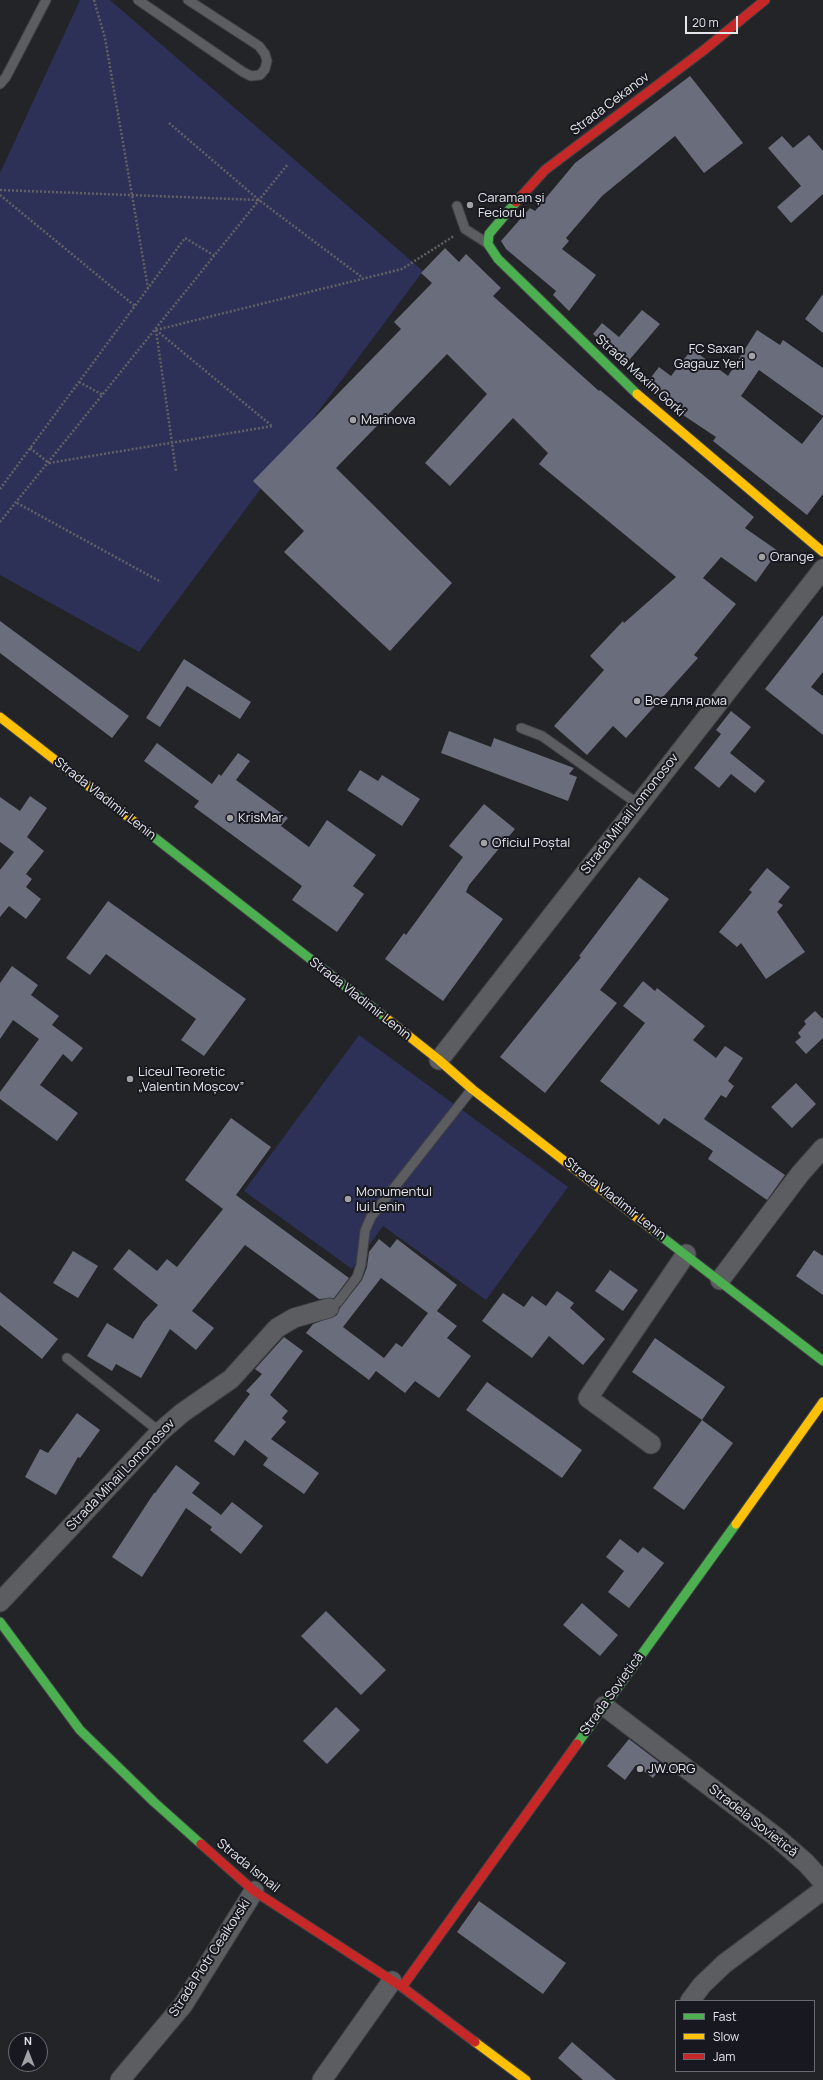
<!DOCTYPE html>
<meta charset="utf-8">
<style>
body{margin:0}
#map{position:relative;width:823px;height:2080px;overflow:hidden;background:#232427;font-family:Manrope,sans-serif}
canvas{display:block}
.legend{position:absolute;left:675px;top:2000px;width:140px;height:72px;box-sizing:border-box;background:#181920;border:1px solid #6a6b71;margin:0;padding:5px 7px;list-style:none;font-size:12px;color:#e5e6eb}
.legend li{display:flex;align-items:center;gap:8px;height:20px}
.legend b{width:20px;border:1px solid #6a6b71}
.north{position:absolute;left:8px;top:2032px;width:40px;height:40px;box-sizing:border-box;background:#181920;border:1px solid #6a6b71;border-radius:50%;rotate:0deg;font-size:11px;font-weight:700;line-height:16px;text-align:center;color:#e5e6eb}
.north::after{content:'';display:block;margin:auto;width:14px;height:18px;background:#a1a2a6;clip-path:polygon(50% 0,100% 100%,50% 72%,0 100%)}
.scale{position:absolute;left:685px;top:16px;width:53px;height:18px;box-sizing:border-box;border:2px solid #e5e6eb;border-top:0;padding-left:5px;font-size:12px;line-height:14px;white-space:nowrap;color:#e5e6eb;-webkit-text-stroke:3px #181920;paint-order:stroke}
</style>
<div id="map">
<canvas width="823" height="2080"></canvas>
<ul class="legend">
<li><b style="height:5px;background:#4caf50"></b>Fast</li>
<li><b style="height:5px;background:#ffc107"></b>Slow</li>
<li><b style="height:5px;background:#c62828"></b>Jam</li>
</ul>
<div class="north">N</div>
<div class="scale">20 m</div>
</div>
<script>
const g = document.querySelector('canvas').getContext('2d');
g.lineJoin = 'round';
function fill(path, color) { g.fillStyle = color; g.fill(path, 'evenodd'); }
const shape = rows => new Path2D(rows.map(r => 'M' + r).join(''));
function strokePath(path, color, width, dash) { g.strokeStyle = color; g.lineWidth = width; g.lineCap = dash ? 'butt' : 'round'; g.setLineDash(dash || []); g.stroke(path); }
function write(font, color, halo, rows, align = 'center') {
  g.font = font + ' Manrope,sans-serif'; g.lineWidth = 4; g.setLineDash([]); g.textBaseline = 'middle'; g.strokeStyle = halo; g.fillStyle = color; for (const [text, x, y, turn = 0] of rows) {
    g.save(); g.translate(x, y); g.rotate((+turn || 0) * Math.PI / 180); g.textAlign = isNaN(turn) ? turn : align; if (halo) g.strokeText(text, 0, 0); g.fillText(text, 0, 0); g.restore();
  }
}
fill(shape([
 [80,0,110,0,423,271,139,652,0,575,0,173],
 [359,1035,568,1187,486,1300,383,1226,352,1269,244,1191]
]), '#2d3157');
fill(shape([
 [690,76,743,143,704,173,675,136,602,196,566,238,569,241,562,249,596,275,569,311,553,295,556,291,506,249,501,241,530,208,535,211,575,163],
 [809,135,823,151,823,194,791,223,777,207,801,186,768,148,782,136,793,148],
 [445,248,459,262,466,254,501,288,493,296,599,391,600,390,754,517,745,528,778,551,756,582,721,557,703,578,736,604,694,655,698,658,626,738,613,726,587,755,554,726,604,670,590,656,623,621,624,623,676,577,539,464,548,453,513,418,450,486,425,463,487,394,447,354,336,468,452,583,390,651,284,552,304,531,253,481,401,329,394,322,432,283,421,273],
 [823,294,823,333,805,319],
 [642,310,660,324,625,365,593,334,602,323,619,337],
 [757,330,780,345,783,340,823,368,823,416,759,370,741,396,802,444,823,417,823,494,807,515,713,441,716,437,671,407,645,385,659,367,671,376,692,349,728,376],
 [823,615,823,672,811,687,823,696,823,735,765,689],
 [0,621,129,716,112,738,0,653],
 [184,659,251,702,240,719,187,686,160,727,146,718],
 [731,711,751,727,730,753,765,781,755,793,731,774,719,788,694,768,721,734,716,730],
 [449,731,491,747,494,738,574,768,569,774,577,777,568,801,441,753],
 [157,743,212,784,219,774,221,776,238,753,250,761,236,780,288,818,281,826,309,847,327,820,376,855,353,886,364,894,337,932,292,900,302,886,194,807,199,801,144,761],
 [360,770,378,781,382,775,420,799,402,826,347,790],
 [30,796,47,808,27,837,44,851,26,874,32,879,26,887,41,899,26,919,9,906,0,917,0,870,14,852,0,842,0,797,20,811],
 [484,804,515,829,469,885,466,892,503,919,443,1001,385,959,404,933,406,935,463,857,449,846],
 [767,868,790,887,778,902,783,905,777,912,805,952,766,979,741,943,737,947,719,932,752,892,749,890],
 [639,877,669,899,600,990,617,1003,545,1093,500,1057,581,957,579,956],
 [108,901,246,999,204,1056,181,1040,196,1019,106,954,90,975,66,958],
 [12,966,38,985,31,995,59,1016,52,1025,83,1048,72,1062,63,1054,40,1085,78,1113,57,1141,0,1099,0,1092,39,1039,13,1020,0,1039,0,983],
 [643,981,655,991,657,988,705,1026,693,1040,716,1058,725,1046,743,1058,728,1081,734,1086,726,1098,721,1095,704,1119,785,1175,767,1200,708,1159,713,1151,664,1118,659,1125,600,1081,645,1023,623,1006],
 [815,1011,823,1019,823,1038,806,1054,795,1042,801,1037,798,1033,806,1024,804,1021],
 [796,1083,816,1104,792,1128,771,1107],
 [231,1118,271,1147,236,1195,349,1278,352,1274,334,1298,319,1299,245,1245,192,1311,214,1328,196,1350,170,1329,141,1378,116,1364,112,1371,87,1356,107,1323,133,1339,143,1322,158,1305,113,1269,129,1249,157,1271,167,1259,177,1267,223,1209,185,1180],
 [379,1239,390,1248,397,1239,457,1285,437,1311,457,1326,447,1338,471,1356,439,1398,415,1381,405,1393,376,1371,369,1380,306,1333,313,1324,337,1315,340,1308,362,1280,367,1267,369,1252],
 [381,1278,428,1313,402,1347,396,1343,384,1358,343,1327],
 [814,1250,823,1256,823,1295,796,1276],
 [73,1251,98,1266,78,1298,53,1283],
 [610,1270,638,1290,623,1311,595,1291],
 [557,1291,574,1303,570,1308,605,1339,583,1365,549,1336,532,1358,482,1321,503,1293,524,1307,532,1296,546,1306],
 [0,1292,58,1339,42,1359,0,1325],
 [284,1337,303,1351,270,1395,288,1411,282,1418,286,1422,271,1439,319,1473,304,1494,263,1465,268,1458,245,1440,234,1456,214,1441,250,1394,246,1391,262,1374,255,1369],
 [655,1338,725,1387,702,1420,632,1372],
 [487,1382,582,1450,562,1478,466,1410],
 [77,1413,100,1430,80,1458,78,1457,56,1495,25,1477,40,1449,48,1453],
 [702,1420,733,1443,684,1510,653,1488],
 [176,1465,200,1483,192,1493,221,1515,232,1502,263,1526,241,1554,210,1530,212,1527,186,1508,142,1577,112,1557,154,1493,155,1493],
 [620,1539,638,1553,643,1547,664,1563,629,1608,608,1592,624,1571,606,1557],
 [582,1603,618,1635,600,1656,563,1625],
 [326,1611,386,1670,361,1695,301,1636],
 [336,1707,360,1730,327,1764,303,1741],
 [629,1739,663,1765,653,1778,636,1765,625,1780,607,1766],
 [479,1901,566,1963,543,1994,457,1932],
 [572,2042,616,2080,583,2080,558,2058]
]), '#6a6d7b');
const lane = shape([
 [138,0,243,72,251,76,260,75,265,69,267,61,265,54,259,46,188,0],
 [0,84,6,77,46,0],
 [457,206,465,229,487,243],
 [521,728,542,736,638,804],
 [329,1308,338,1302,357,1277,361,1265,365,1231,371,1217,472,1089],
 [67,1358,160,1432]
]);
const street = shape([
 [439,1060,823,569],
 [720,1280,800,1174,823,1148],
 [651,1444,588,1398,686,1254],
 [0,1602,160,1432,182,1413,231,1379,277,1328,294,1318,329,1308],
 [604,1706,775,1836,806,1863,823,1882],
 [690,2001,702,1985,724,1964,823,1890],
 [120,2080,183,2005,254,1891],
 [322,2080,392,1981]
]);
const fast = shape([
 [516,202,489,234,488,244,498,259,637,394],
 [141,827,386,1018],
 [653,1230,823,1361],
 [0,1622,80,1730,154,1802,201,1844],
 [577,1744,736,1524]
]);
const slow = shape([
 [637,394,823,552],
 [0,717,141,827],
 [386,1018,439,1060,472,1089,653,1230],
 [736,1524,823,1402],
 [475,2042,526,2080]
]);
const jam = shape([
 [516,202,545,170,704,50,765,0],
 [201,1844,254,1891,402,1987,475,2042],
 [402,1987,577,1744]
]);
strokePath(lane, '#404144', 11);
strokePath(street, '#404144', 21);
strokePath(fast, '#404144', 11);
strokePath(slow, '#404144', 11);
strokePath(jam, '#404144', 11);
strokePath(shape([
 [94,0,105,38,148,288],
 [169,123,259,200,363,278],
 [0,190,259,200],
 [0,195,135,306],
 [156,330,402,269,454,236],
 [156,330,272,426],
 [156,330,176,471],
 [79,382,103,395],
 [30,448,49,463,273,426],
 [0,489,185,238,215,256],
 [17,503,161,582],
 [0,522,288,164]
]), '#626264', 2.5, [2, 2]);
strokePath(lane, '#5c5d60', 9);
strokePath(street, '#5c5d60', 19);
strokePath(fast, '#4caf50', 9);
strokePath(slow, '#ffc107', 9);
strokePath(jam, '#c62828', 9);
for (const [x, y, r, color] of [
 [470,205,4,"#a1a2a6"],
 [752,356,4,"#a1a2a6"],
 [353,420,4,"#a1a2a6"],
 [762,557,4,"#a1a2a6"],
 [637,701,4,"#a1a2a6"],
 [230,818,4,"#a1a2a6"],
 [484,843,4,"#a1a2a6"],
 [130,1079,4,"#a1a2a6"],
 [348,1199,4,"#a1a2a6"],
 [640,1769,4,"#a1a2a6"]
]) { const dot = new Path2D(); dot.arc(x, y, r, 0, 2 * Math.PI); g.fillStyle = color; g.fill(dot); strokePath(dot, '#181920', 1.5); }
write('13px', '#e5e6eb', '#181920', [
 ["Strada Cekanov",610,104,-37],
 ["Strada Maxim Gorki",640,376,42],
 ["Strada Vladimir Lenin",105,799,38],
 ["Strada Mihail Lomonosov",630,814,-52],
 ["Strada Vladimir Lenin",360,999,38],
 ["Strada Vladimir Lenin",615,1199,38],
 ["Strada Mihail Lomonosov",121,1475,-46],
 ["Strada Sovietică",612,1694,-54],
 ["Stradela Sovietică",753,1821,38],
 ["Strada Ismail",248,1866,39],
 ["Strada Piotr Ceaikovski",210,1958,-57]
]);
write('13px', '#e5e6eb', '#181920', [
 ["Caraman și",478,198],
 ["Feciorul",478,213],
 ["FC Saxan",744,349,"right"],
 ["Gagauz Yeri",744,364,"right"],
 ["Marinova",361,420],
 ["Orange",770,557],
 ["Все для дома",645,701],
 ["KrisMar",238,818],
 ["Oficiul Poștal",492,843],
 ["Liceul Teoretic",138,1072],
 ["„Valentin Moșcov”",138,1087],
 ["Monumentul",356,1192],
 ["lui Lenin",356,1207],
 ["JW.ORG",648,1769]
], 'left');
</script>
